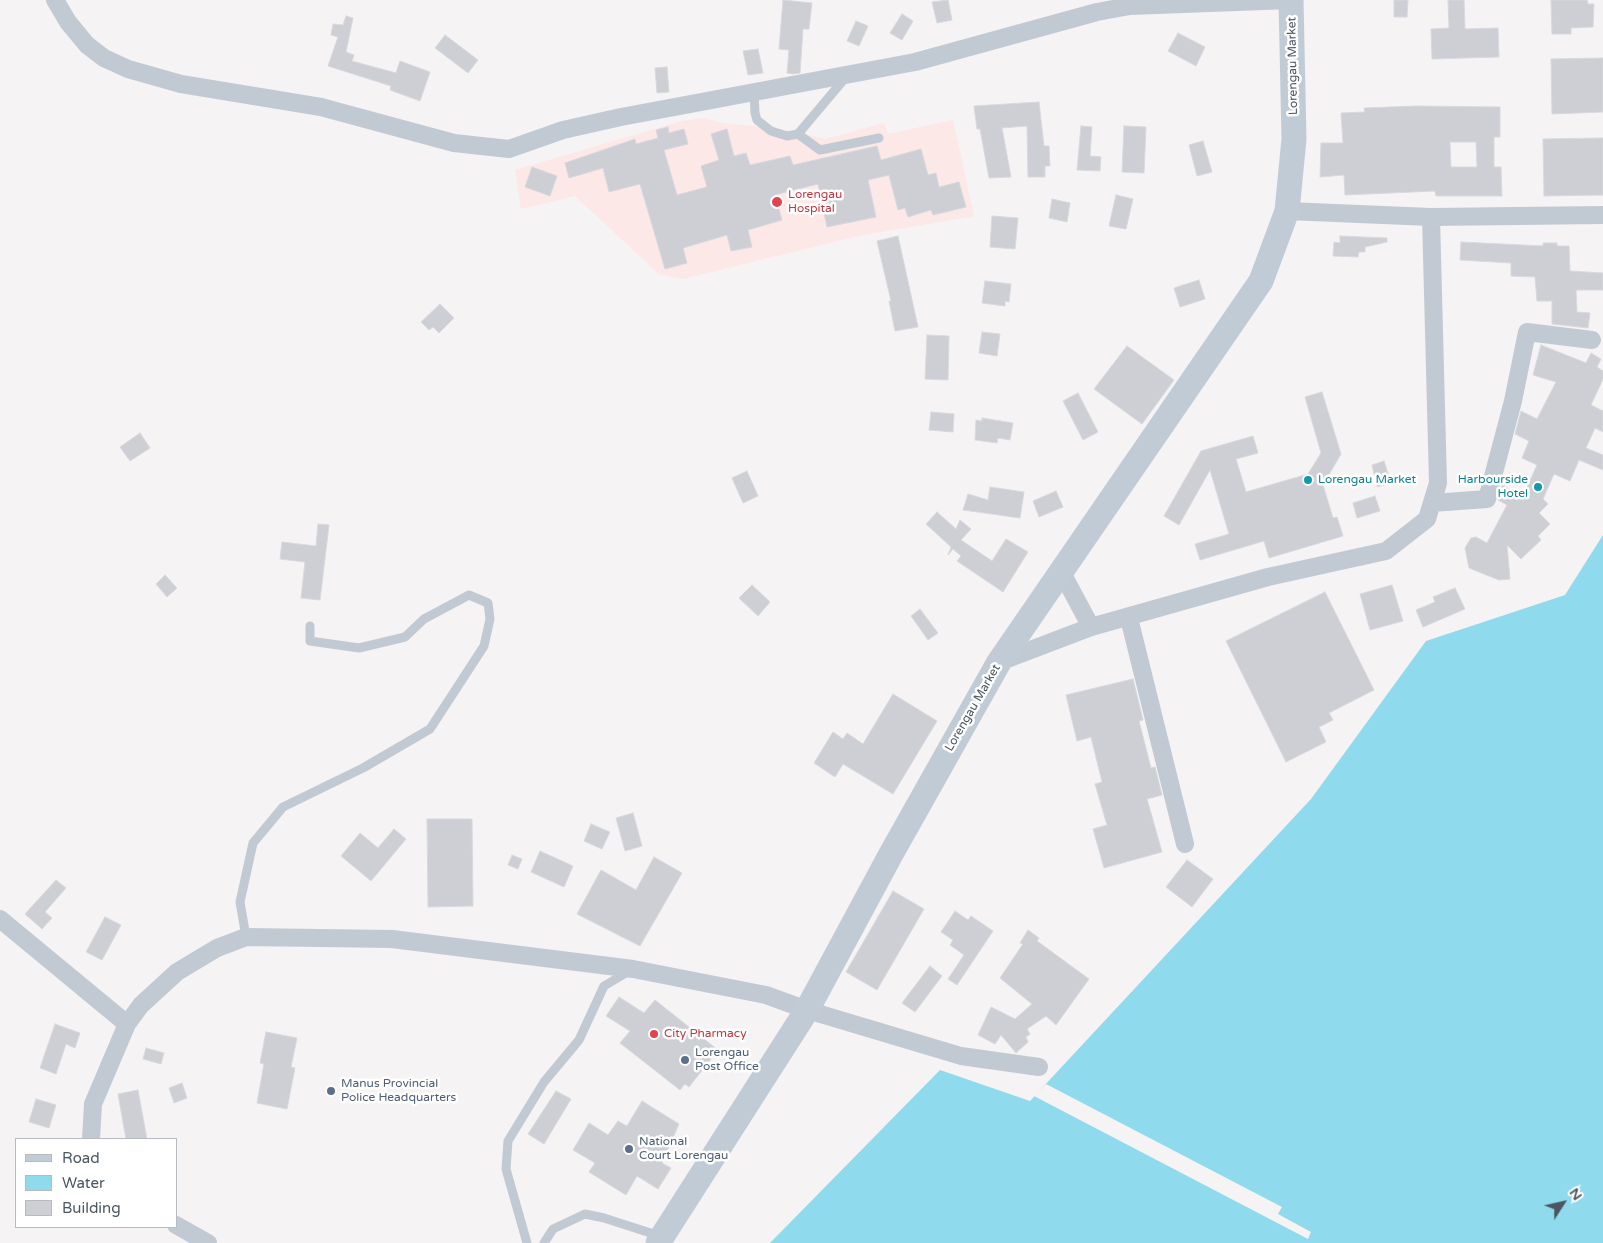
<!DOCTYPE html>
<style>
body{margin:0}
#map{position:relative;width:1603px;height:1243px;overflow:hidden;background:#f5f3f3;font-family:"Varela Round",sans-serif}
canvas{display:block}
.legend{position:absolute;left:15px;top:1138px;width:162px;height:90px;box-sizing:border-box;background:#fff;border:1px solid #b7bbc0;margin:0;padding:6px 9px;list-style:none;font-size:15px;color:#4a5661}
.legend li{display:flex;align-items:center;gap:10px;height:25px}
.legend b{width:25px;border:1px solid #b7bbc0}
.north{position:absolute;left:1538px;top:1178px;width:50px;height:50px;-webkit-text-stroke:4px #fff;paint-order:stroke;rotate:55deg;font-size:14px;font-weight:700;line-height:20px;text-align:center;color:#4a5661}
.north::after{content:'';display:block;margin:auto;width:18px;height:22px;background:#4a5661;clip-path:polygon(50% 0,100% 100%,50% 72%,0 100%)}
</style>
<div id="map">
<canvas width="1603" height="1243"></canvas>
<ul class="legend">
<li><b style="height:6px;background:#c1cbd6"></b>Road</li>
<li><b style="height:14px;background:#90daee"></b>Water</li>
<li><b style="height:14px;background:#cdcfd5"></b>Building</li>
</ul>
<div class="north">N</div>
</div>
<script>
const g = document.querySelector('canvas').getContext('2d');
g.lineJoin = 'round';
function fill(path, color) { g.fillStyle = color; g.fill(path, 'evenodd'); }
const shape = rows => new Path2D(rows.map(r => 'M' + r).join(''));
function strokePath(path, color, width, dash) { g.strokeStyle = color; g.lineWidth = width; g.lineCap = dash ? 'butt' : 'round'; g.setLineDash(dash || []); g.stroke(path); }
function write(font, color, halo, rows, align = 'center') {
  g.font = font + ' "Varela Round",sans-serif'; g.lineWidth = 5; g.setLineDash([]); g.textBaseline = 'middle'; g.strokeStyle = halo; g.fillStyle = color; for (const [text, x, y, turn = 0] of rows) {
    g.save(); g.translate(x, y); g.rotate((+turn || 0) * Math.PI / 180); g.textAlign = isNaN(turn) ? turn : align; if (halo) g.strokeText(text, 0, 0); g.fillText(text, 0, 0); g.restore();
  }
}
fill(shape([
 [704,118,724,123,780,129,826,139,884,123,888,134,953,120,974,216,858,236,683,279,659,274,575,196,521,209,515,170,682,121]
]), '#fce8e6');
fill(shape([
 [1603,535,1603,1243,770,1243,940,1070,1030,1101,1311,799,1426,641,1565,595]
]), '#90daee');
fill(shape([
 [1046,1084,1282,1207,1278,1214,1311,1232,1308,1239,1034,1096]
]), '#f5f3f3');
const building = shape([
 [783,0,812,3,809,29,803,29,800,73,793,74,787,73,789,50,779,49,783,0],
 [948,0,952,20,937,23,932,2,948,0],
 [1394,0,1408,0,1407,17,1394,17,1394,0],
 [1448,0,1464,0,1465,29,1498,28,1499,57,1432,59,1431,29,1449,28,1448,0],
 [1551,0,1587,0,1588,4,1594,4,1593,27,1571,28,1571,34,1552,34,1551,0],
 [902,14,913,21,902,40,890,33,902,14],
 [346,16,353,18,346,52,354,55,352,61,396,73,400,61,430,72,420,101,390,90,391,86,328,66,338,37,331,35,333,24,343,25,346,16],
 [856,21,868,26,859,46,847,41,856,21],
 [1178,33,1205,47,1196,66,1168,51,1178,33],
 [445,35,478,60,468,73,435,48,445,35],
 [758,49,763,73,748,75,743,51,758,49],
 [1603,58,1603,112,1552,114,1551,59,1603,58],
 [667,67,669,92,657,93,655,68,667,67],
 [1039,102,1044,146,1049,146,1050,166,1045,166,1045,177,1028,177,1027,126,1002,128,1011,177,989,178,980,129,977,129,974,106,1039,102],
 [1416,106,1500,107,1500,137,1494,137,1494,167,1501,167,1502,196,1436,196,1435,191,1345,195,1344,175,1320,177,1321,143,1343,143,1341,113,1365,112,1364,108,1416,106],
 [1450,142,1476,142,1477,167,1451,167,1450,142],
 [1081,126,1092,127,1090,156,1101,157,1100,171,1077,170,1081,126],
 [1124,126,1146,127,1144,173,1122,172,1124,126],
 [668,127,669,133,684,129,688,144,664,150,677,195,707,187,701,166,719,160,711,134,727,129,734,156,746,153,750,165,790,156,793,165,877,146,881,160,921,149,928,175,936,173,939,187,959,182,966,207,933,215,931,210,908,217,905,208,898,210,889,175,868,180,876,217,827,227,818,184,775,195,782,220,748,230,752,247,731,251,727,235,683,248,687,263,665,269,640,184,609,192,603,168,569,178,565,163,635,139,636,144,658,138,656,130,668,127],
 [1603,138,1603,195,1544,196,1543,139,1603,138],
 [1203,141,1212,172,1197,176,1189,145,1203,141],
 [532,167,557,176,550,196,525,187,532,167],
 [1116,195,1133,199,1126,229,1109,226,1116,195],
 [1052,199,1070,203,1067,222,1049,218,1052,199],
 [992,216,1018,218,1015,249,990,247,992,216],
 [898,236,918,327,895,331,889,301,891,301,877,241,898,236],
 [1340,236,1387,238,1387,242,1365,247,1365,252,1359,252,1358,257,1333,256,1334,242,1340,243,1340,236],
 [1461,242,1543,246,1543,243,1557,243,1557,246,1569,246,1570,271,1603,273,1603,290,1576,290,1577,312,1590,313,1588,328,1552,324,1552,301,1537,301,1535,277,1511,276,1511,263,1460,260,1461,242],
 [1199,280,1205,299,1180,307,1174,288,1199,280],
 [985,281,1011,284,1009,302,1005,301,1005,306,982,303,985,281],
 [440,304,454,318,439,333,433,327,429,330,421,322,440,304],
 [982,332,1000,334,997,356,979,353,982,332],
 [927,335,949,336,948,380,925,379,927,335],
 [1541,345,1586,363,1591,353,1601,359,1597,367,1603,371,1603,379,1591,405,1603,411,1603,432,1595,428,1586,448,1603,455,1603,470,1579,460,1570,481,1554,474,1543,499,1548,504,1539,513,1550,524,1538,536,1541,540,1521,559,1507,545,1510,579,1499,580,1469,568,1465,548,1471,538,1476,537,1487,543,1507,505,1498,500,1502,484,1522,498,1537,465,1522,458,1529,441,1515,434,1521,411,1537,419,1556,382,1533,375,1541,345],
 [1127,346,1174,380,1142,424,1094,389,1127,346],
 [1322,392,1341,454,1323,485,1333,518,1337,517,1343,536,1269,558,1264,541,1200,560,1195,544,1229,534,1210,470,1179,525,1164,516,1201,451,1253,436,1258,453,1236,459,1246,492,1308,474,1321,453,1305,397,1322,392],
 [1078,393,1098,432,1083,440,1063,401,1078,393],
 [931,412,954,414,953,432,929,430,931,412],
 [982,418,1013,423,1010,440,998,438,997,443,975,440,976,420,982,421,982,418],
 [140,433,150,448,130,461,120,447,140,433],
 [1384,461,1391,483,1377,487,1372,465,1384,461],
 [747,471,758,496,743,503,732,478,747,471],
 [990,487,1024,492,1020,518,963,510,968,494,988,500,990,487],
 [1056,491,1063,507,1039,517,1033,501,1056,491],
 [1375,496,1380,511,1357,518,1353,503,1375,496],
 [937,512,956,529,960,520,971,529,961,540,992,561,1006,539,1028,552,1003,592,957,561,961,556,953,549,948,555,951,547,926,524,937,512],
 [318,524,329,525,320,600,301,598,305,562,280,559,282,542,316,546,318,524],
 [165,575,177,588,167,597,156,584,165,575],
 [752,585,770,602,758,616,739,598,752,585],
 [1392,585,1403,621,1370,630,1360,594,1392,585],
 [1455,588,1465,609,1423,627,1416,610,1435,602,1433,597,1455,588],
 [1325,592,1374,690,1329,713,1333,720,1319,727,1326,742,1286,762,1226,641,1325,592],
 [920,609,938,633,928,640,911,616,920,609],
 [1133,679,1143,720,1139,721,1151,768,1155,767,1162,795,1147,799,1162,852,1104,868,1093,829,1107,825,1095,784,1102,782,1091,737,1077,741,1066,695,1133,679],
 [893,694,937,721,893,794,843,764,835,777,814,763,833,732,843,739,847,733,863,744,893,694],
 [633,813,642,846,625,851,616,818,633,813],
 [427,819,472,819,473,906,428,907,427,819],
 [591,824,610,832,602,849,584,841,591,824],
 [394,829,406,839,371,881,341,856,360,833,378,848,394,829],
 [540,851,573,866,564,887,531,872,540,851],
 [512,855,522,859,518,869,508,865,512,855],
 [654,857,682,873,640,946,577,914,601,870,636,890,654,857],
 [1187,860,1213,879,1192,907,1166,887,1187,860],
 [56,880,66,888,45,912,52,918,42,929,25,914,56,880],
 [893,891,924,909,877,990,846,972,893,891],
 [955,911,968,920,971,916,993,931,957,985,948,979,964,955,950,945,953,940,941,932,955,911],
 [105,917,121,925,102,960,86,952,105,917],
 [1028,930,1039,938,1037,941,1089,979,1056,1025,1046,1016,1027,1029,1030,1034,1026,1037,1028,1042,1016,1053,1001,1035,995,1044,978,1035,991,1007,1015,1019,1032,1004,1000,978,1023,944,1020,943,1028,930],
 [930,966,942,976,915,1012,902,1003,930,966],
 [619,997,644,1013,655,1000,718,1050,689,1087,685,1084,680,1090,620,1043,630,1031,606,1016,619,997],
 [55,1024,80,1033,75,1048,66,1044,56,1074,40,1068,55,1024],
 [266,1032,297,1038,291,1067,295,1068,287,1109,257,1103,264,1064,260,1063,266,1032],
 [146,1048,164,1053,161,1064,143,1059,146,1048],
 [182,1083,187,1098,174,1103,169,1088,182,1083],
 [138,1090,147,1139,126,1139,118,1094,138,1090],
 [556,1091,571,1099,544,1144,528,1134,556,1091],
 [36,1099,56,1105,49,1128,29,1122,36,1099],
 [642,1101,679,1124,662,1163,671,1168,658,1189,637,1176,626,1195,589,1172,595,1163,573,1150,589,1123,608,1135,618,1121,627,1126,642,1101]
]);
fill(building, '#cdcfd5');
strokePath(building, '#d7d9de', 1);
strokePath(shape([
 [754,93,755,113,757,120,771,131,787,136,798,134,846,77],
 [798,134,820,150,879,138],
 [246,937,240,902,253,843,283,807,363,768,430,729,484,646,490,619,488,603,469,595,424,619,405,637,359,648,310,641,310,626],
 [527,1243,506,1169,508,1141,544,1082,579,1040,604,986,631,970],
 [544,1243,553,1229,585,1214,604,1218,660,1236]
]), '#c1cad2', 9);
strokePath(shape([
 [55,0,68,22,87,45,104,58,128,69,181,84,321,107,454,143,509,149,563,130,621,117,915,62,1097,12,1130,6,1290,0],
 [1287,211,1431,217,1603,215],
 [1432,503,1487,499,1513,401,1527,332,1592,340],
 [1061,571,1091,627],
 [1129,618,1185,844],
 [999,662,1091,627,1268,577,1386,551,1427,519,1438,483,1431,217],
 [0,919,127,1024],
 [91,1139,93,1104,127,1024,141,1005,177,972,217,948,246,937,392,939,633,969,766,995,807,1010,961,1056,1039,1067],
 [176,1225,208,1243]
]), '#c1cad2', 18);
strokePath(shape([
 [658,1243,807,1010,891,854,999,662,1261,281,1287,211,1294,139,1291,0]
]), '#c1cbd6', 25);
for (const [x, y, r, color] of [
 [777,202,6,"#e0444e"],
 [1308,480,5,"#0f9aa8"],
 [1538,487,5,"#0f9aa8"],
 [654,1034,5,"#e0444e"],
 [685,1060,5,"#5c6f8a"],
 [331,1091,5,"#5c6f8a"],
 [629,1149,5,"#5c6f8a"]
]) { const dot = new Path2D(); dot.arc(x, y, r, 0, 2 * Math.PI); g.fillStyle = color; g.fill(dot); strokePath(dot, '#fff', 2); }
write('12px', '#4a5661', '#fff', [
 ["Lorengau Market",1293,66,-91],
 ["Lorengau Market",973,708,-60]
]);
write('12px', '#be3a42', '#fff', [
 ["Lorengau",788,195],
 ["Hospital",788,209],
 ["City Pharmacy",664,1034]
], 'left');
write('12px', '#0d838f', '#fff', [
 ["Lorengau Market",1318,480],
 ["Harbourside",1528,480,"right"],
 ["Hotel",1528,494,"right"]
], 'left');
write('12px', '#4e5e75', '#fff', [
 ["Lorengau",695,1053],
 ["Post Office",695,1067],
 ["Manus Provincial",341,1084],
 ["Police Headquarters",341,1098],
 ["National",639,1142],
 ["Court Lorengau",639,1156]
], 'left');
</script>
